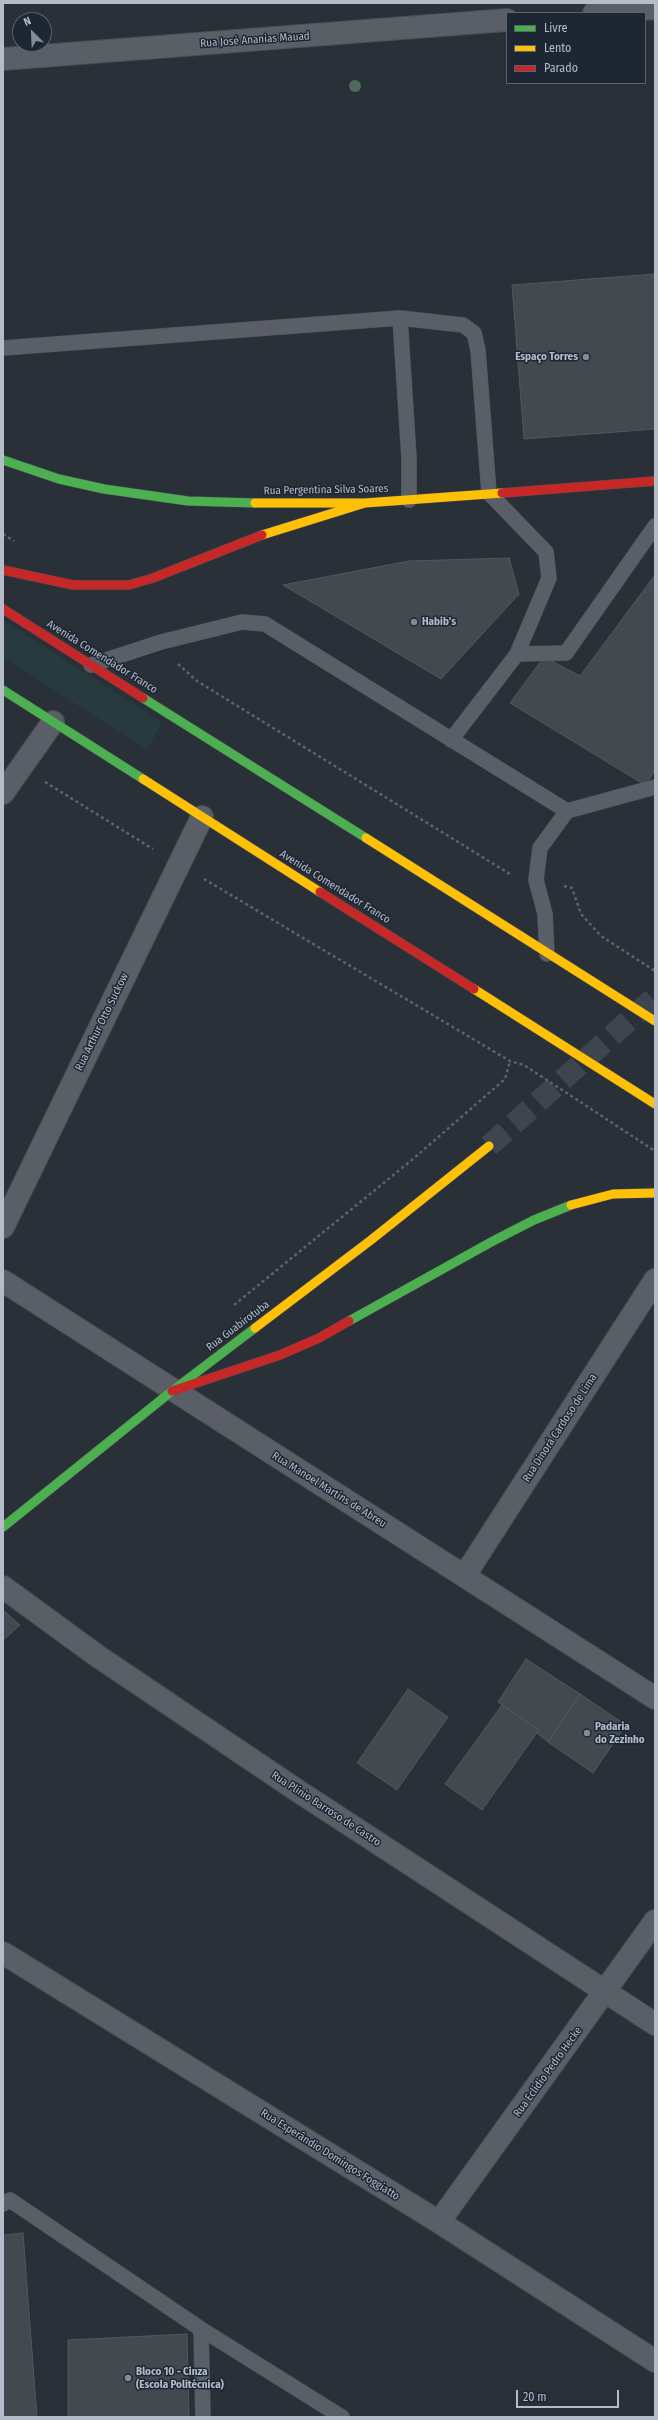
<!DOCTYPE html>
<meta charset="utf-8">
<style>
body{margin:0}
#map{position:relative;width:658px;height:2420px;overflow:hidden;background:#2a3038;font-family:"Fira Sans Condensed",sans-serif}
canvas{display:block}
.frame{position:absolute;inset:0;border:4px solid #b4bcc9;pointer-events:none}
.legend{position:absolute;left:506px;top:12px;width:140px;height:72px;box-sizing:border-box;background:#1d2633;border:1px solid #59626f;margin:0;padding:5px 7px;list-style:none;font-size:12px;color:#b4bcc9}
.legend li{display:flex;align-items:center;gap:8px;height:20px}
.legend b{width:20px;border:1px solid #59626f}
.north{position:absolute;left:12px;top:12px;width:40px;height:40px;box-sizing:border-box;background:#1d2633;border:1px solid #59626f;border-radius:50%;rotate:336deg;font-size:11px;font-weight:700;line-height:16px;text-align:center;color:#b4bcc9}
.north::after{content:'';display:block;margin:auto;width:14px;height:18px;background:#848b96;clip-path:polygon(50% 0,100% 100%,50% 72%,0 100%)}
.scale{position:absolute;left:516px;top:2390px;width:103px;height:18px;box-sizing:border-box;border:2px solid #b4bcc9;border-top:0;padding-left:5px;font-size:12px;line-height:14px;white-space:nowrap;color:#b4bcc9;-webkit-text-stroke:3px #1d2633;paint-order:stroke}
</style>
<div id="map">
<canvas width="658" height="2420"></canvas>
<div class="frame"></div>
<ul class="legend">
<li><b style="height:5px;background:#4caf50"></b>Livre</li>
<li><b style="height:5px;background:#ffc107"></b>Lento</li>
<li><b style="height:5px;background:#c62828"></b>Parado</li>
</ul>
<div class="north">N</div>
<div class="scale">20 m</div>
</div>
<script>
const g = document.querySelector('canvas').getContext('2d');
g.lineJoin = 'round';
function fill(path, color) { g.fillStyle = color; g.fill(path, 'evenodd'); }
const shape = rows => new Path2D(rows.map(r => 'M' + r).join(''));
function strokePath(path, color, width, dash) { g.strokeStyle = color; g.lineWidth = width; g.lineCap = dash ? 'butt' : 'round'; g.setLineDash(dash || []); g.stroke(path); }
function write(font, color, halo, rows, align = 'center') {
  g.font = font + ' "Fira Sans Condensed",sans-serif'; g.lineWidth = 3; g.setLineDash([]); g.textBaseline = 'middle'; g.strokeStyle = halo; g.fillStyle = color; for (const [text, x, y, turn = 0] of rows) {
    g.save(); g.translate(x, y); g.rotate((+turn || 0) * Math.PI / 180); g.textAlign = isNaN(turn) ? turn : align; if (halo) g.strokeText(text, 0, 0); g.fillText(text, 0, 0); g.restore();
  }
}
fill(shape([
 [3,620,162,722,147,750,3,657]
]), '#273a3e');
const building = shape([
 [655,274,655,429,524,439,512,285,655,274],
 [509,558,519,594,441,679,283,585,409,561,509,558],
 [655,575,655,771,645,785,510,703,544,657,580,676,655,575],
 [3,1610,20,1625,3,1640,3,1610],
 [526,1659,580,1694,548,1742,537,1733,539,1730,498,1702,526,1659],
 [408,1689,448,1717,397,1790,357,1763,408,1689],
 [580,1694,626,1725,593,1773,548,1742,580,1694],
 [502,1705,539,1730,482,1810,445,1784,502,1705],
 [23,2233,37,2417,3,2417,3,2235,23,2233],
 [187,2334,189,2417,68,2417,68,2340,187,2334]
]);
fill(building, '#444950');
strokePath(building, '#52575f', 1);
strokePath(shape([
 [489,1146,655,997]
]), '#3f454e', 22, [22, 11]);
const lane = shape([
 [400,318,409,458,409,500],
 [3,348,400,318,463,325,474,333,478,350,489,493,546,552,549,578,517,654],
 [91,665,161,642,242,622,265,624,567,811],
 [451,740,517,654,566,653,655,526],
 [547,954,545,914,536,880,540,848,567,811,655,787],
 [3,2204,10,2200,201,2329,342,2417],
 [201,2329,203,2417]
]);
const street = shape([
 [594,13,655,8],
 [3,59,507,20],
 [3,793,53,722],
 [3,1227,202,817],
 [3,1281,655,1698],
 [465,1575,655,1280],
 [3,1587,96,1655,295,1789,655,2024],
 [3,1953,439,2222,655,2361],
 [439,2222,655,1921]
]);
const fast = shape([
 [3,460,59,479,104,489,188,501,255,503],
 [3,690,143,779],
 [143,698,366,838],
 [349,1321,493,1241,534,1220,571,1205],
 [3,1527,172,1391,255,1328]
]);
const slow = shape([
 [255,503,365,503,502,493],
 [262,535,365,503],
 [143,779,320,892],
 [366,838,655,1021],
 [474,989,655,1104],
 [571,1205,613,1194,655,1193],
 [255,1328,371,1240,489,1146]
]);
const jam = shape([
 [502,493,655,481],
 [3,570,73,585,129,585,153,578,262,535],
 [3,609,143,698],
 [320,892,474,989],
 [172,1391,280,1355,319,1338,349,1321]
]);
strokePath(lane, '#484c53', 16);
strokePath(street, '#484c53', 24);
strokePath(fast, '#484c53', 10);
strokePath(slow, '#484c53', 10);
strokePath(jam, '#484c53', 10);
strokePath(shape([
 [3,534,14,541],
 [178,664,197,681,510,874],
 [45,782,153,849],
 [204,879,510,1061,524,1065,655,1151],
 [564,886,572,888,581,914,601,936,655,971],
 [234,1305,413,1159,505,1079,510,1061]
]), '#5d636a', 2.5, [3, 3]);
strokePath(lane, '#5a5e66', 15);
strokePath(street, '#5a5e66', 22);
strokePath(fast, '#4caf50', 9);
strokePath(slow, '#ffc107', 9);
strokePath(jam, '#c62828', 9);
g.fillStyle = '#4e6a5a';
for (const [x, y] of [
 [355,86]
]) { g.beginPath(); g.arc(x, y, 6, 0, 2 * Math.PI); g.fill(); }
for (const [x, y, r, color] of [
 [586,357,4,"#848b96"],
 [414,622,4,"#848b96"],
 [587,1733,4,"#848b96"],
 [128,2378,4,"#848b96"]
]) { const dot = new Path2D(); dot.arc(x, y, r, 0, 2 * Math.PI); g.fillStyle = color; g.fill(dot); strokePath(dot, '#1d2633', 1.5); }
write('11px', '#b4bcc9', '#1d2633', [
 ["Rua José Ananias Mauad",255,40,-4],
 ["Rua Pergentina Silva Soares",326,490,-1],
 ["Avenida Comendador Franco",102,657,32],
 ["Avenida Comendador Franco",335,887,32],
 ["Rua Arthur Otto Suckow",102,1022,-64],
 ["Rua Guabirotuba",238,1326,-37],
 ["Rua Dinorá Cardoso de Lima",560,1428,-57],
 ["Rua Manoel Martins de Abreu",329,1490,32],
 ["Rua Plínio Barroso de Castro",326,1809,33],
 ["Rua Eclídio Pedro Hecke",548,2072,-54],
 ["Rua Esperândio Domingos Foggiatto",330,2155,32]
]);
write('bold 11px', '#b4bcc9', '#1d2633', [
 ["Espaço Torres",578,357,"right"],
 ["Habib's",422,622],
 ["Padaria",595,1727],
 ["do Zezinho",595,1740],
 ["Bloco 10 - Cinza",136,2372],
 ["(Escola Politécnica)",136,2385]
], 'left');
</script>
